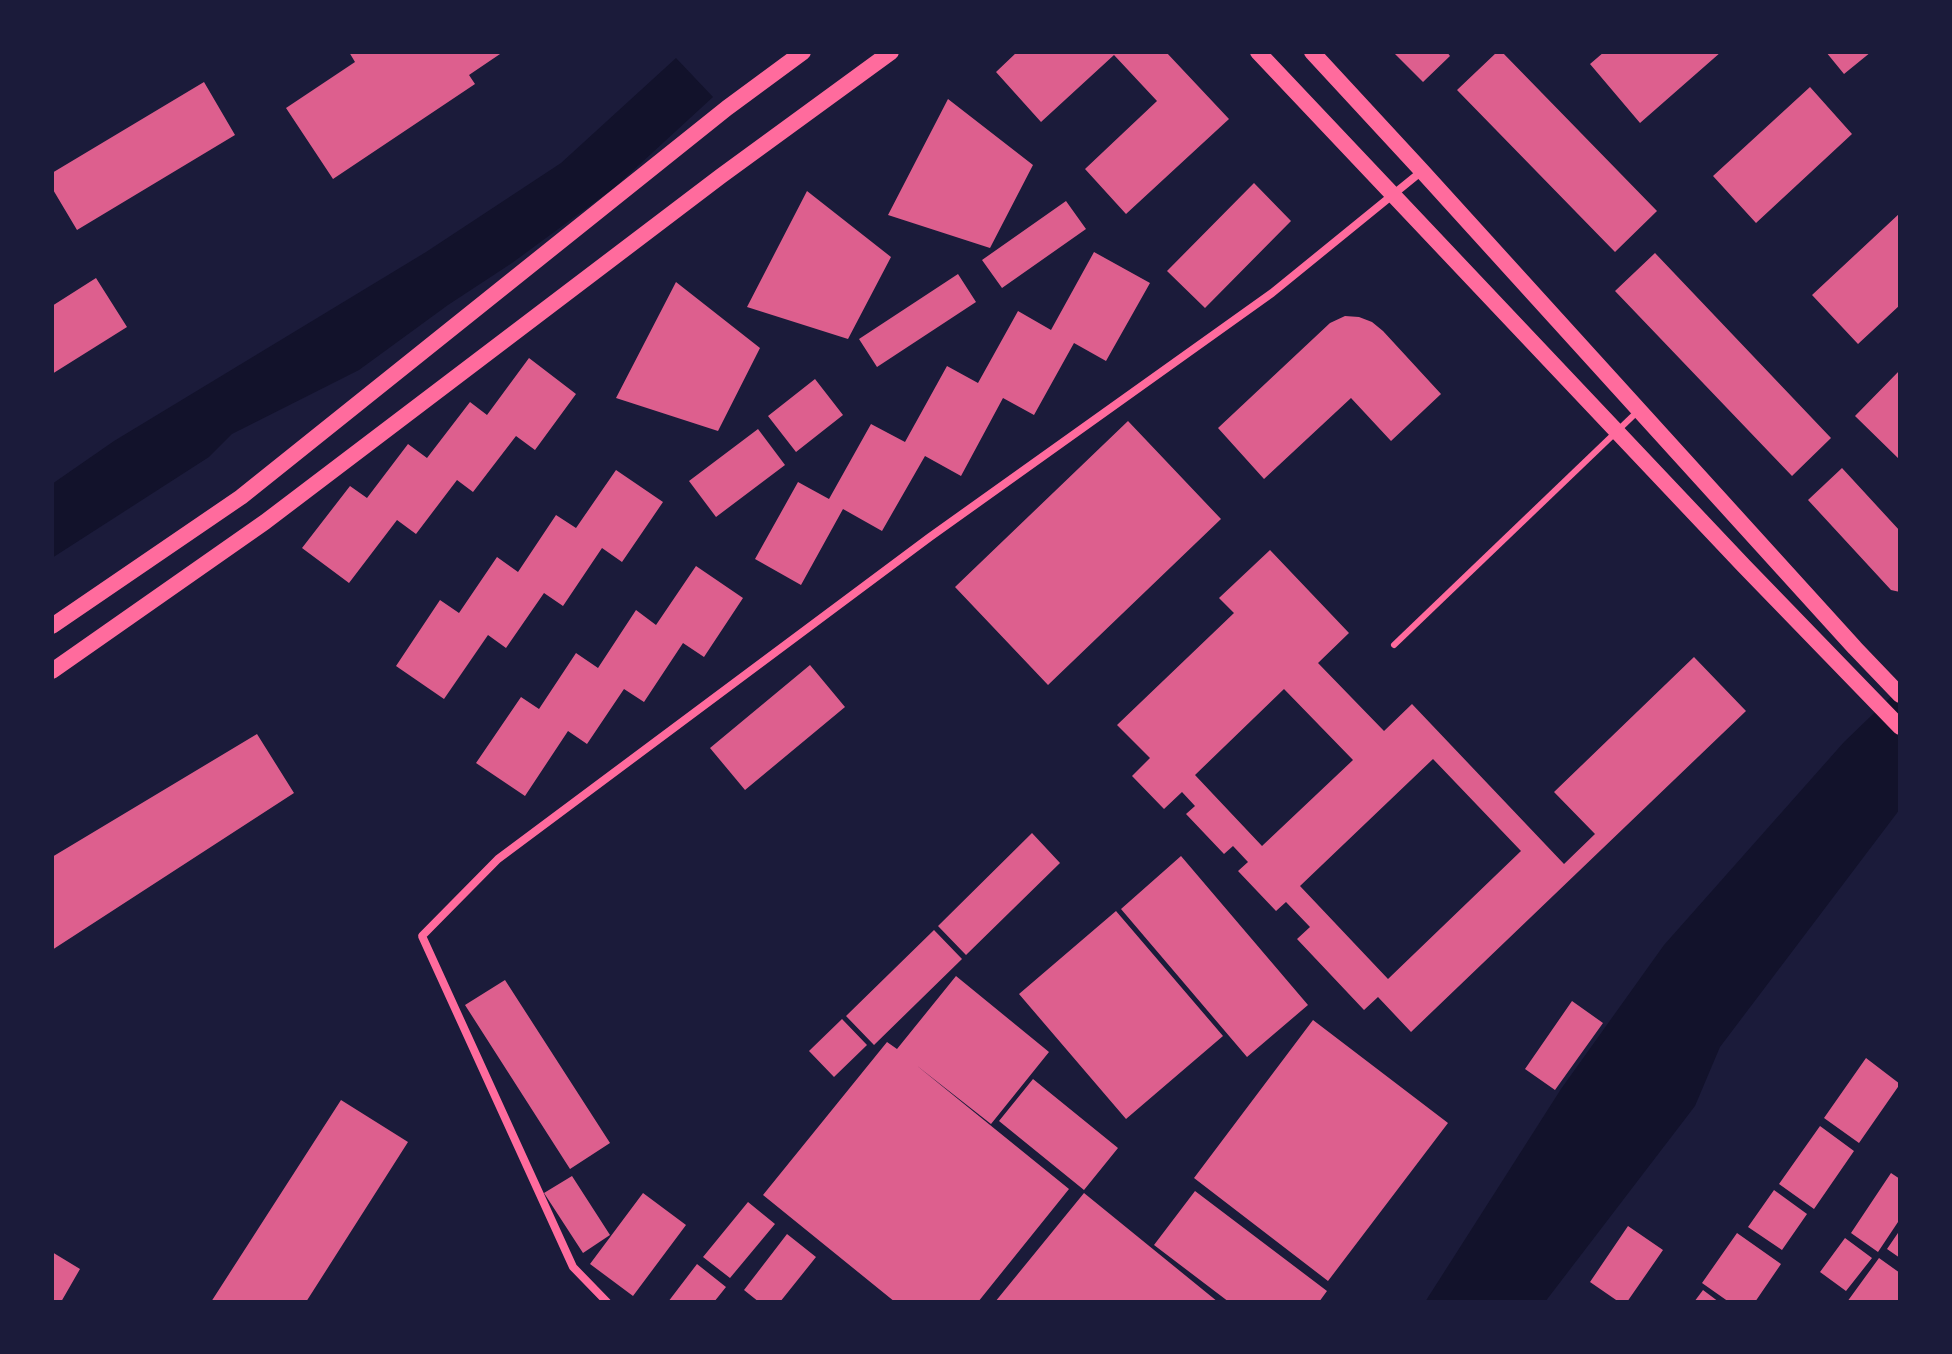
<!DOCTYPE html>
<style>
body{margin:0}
#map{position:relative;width:1952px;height:1354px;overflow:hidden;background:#1b1b3a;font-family:"Libre Baskerville",serif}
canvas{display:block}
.frame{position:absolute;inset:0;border:54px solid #1b1b3a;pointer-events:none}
</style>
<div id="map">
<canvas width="1952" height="1354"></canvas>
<div class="frame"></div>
</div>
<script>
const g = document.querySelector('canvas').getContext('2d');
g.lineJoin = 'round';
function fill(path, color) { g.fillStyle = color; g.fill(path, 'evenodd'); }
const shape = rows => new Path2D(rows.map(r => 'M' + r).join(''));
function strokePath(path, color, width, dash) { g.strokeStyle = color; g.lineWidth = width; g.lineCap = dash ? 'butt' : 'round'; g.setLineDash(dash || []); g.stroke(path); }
fill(shape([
 [676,58,713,97,614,188,512,263,448,305,359,370,232,434,209,457,52,558,52,484,114,441,426,252,561,163],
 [1900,688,1900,809,1720,1047,1695,1106,1545,1302,1425,1302,1561,1089,1664,945,1844,742]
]), '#12122b');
fill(shape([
 [349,52,503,52,469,75,475,84,333,179,286,108,355,62],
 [1017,52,1166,52,1229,119,1126,214,1085,169,1157,101,1114,55,1041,122,996,72],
 [1393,52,1447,52,1450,56,1423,82],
 [1497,52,1502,52,1657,211,1615,252,1457,90],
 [1604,52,1721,52,1640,123,1590,64],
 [1826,52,1871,52,1844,74],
 [204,82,235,135,77,230,52,188,52,173],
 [1810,87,1852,134,1756,223,1713,176],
 [948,99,1033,165,990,248,888,215],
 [1254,183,1291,221,1205,308,1167,271],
 [807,191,891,257,848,339,747,307],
 [1066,201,1086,229,1002,288,982,260],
 [1900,213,1900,305,1858,344,1812,295],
 [1094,252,1150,283,1106,361,1074,343,1034,415,1003,398,961,476,925,456,882,531,843,509,801,585,755,559,798,482,829,499,871,424,905,442,947,366,978,383,1018,311,1051,330],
 [1655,253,1831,438,1792,476,1615,291],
 [958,274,976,302,877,367,859,339],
 [96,278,127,327,52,374,52,306],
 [676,282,760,348,718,431,616,398],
 [1345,316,1359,317,1372,322,1383,331,1441,394,1391,441,1351,398,1264,479,1218,428,1330,323],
 [529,358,576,394,535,450,516,436,473,492,457,480,416,534,397,520,349,583,302,548,350,486,367,498,408,444,427,458,470,402,487,415],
 [1900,370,1900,460,1855,416],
 [815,379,843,415,796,452,768,416],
 [1128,421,1221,519,1048,685,955,587],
 [758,429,785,465,716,517,689,481],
 [1842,468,1900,531,1900,592,1891,590,1808,500],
 [616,470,663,502,622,562,602,548,563,606,544,593,506,648,488,635,444,699,396,666,440,600,459,613,497,557,518,572,556,515,576,528],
 [1270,550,1349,633,1318,663,1384,731,1412,704,1564,864,1595,834,1554,792,1694,657,1746,711,1411,1032,1378,997,1364,1010,1297,939,1310,927,1286,902,1276,911,1238,871,1248,862,1233,846,1224,854,1186,814,1195,806,1182,792,1164,809,1132,776,1150,758,1117,725,1234,613,1219,598],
 [1284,689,1353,760,1262,846,1195,775],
 [1433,759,1521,851,1388,979,1300,886],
 [696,566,743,598,704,657,683,643,644,702,624,689,587,744,568,731,525,796,476,763,521,697,539,709,576,653,598,668,636,610,656,625],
 [810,665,845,707,745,790,710,748],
 [257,734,294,793,52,950,52,857],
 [1032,833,1060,863,966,955,938,926],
 [1181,856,1308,1005,1247,1057,1121,909],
 [1116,911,1223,1036,1126,1119,1019,994],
 [934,930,962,959,874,1045,846,1016],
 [956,976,1049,1052,991,1124,916,1065,1069,1189,978,1302,895,1302,763,1195,887,1042,897,1049],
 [505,980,610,1143,570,1169,465,1005],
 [1572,1001,1603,1023,1555,1090,1525,1069],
 [842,1019,867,1045,834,1077,809,1051],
 [1313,1020,1448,1123,1328,1281,1194,1178],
 [1866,1058,1900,1084,1859,1143,1824,1118],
 [1033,1079,1118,1148,1084,1190,999,1121],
 [341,1100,408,1142,306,1302,211,1302],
 [1820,1126,1854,1151,1814,1209,1779,1184],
 [1891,1173,1900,1179,1900,1219,1878,1252,1851,1233],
 [572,1176,610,1235,583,1253,544,1193],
 [1774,1190,1807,1214,1782,1250,1748,1227],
 [1195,1191,1327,1291,1319,1302,1229,1302,1154,1245],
 [643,1193,686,1225,633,1296,590,1264],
 [1084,1193,1218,1302,995,1302],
 [748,1202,775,1224,730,1278,703,1257],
 [1628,1226,1663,1250,1627,1302,1619,1302,1590,1282],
 [1900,1230,1900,1258,1887,1249],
 [1737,1233,1781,1264,1755,1302,1729,1302,1702,1283],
 [787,1234,816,1257,780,1302,759,1302,744,1290],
 [1845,1238,1872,1258,1846,1291,1820,1272],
 [52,1252,80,1269,61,1302,52,1302],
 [1879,1258,1900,1273,1900,1302,1847,1302],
 [697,1264,726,1287,714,1302,668,1302],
 [1703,1290,1719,1302,1694,1302]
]), '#dd5f8e');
strokePath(shape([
 [1394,645,1637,412]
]), '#ff6b9d', 6);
strokePath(shape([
 [607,1302,573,1267,422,936,498,859,930,537,1272,293,1422,171]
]), '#ff6b9d', 8);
strokePath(shape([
 [1258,52,1744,566,1900,727],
 [1312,52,1422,171,1855,648,1900,695],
 [52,626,241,497,727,108,803,52],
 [52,671,265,522,721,176,891,52]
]), '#ff6b9d', 16);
</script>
